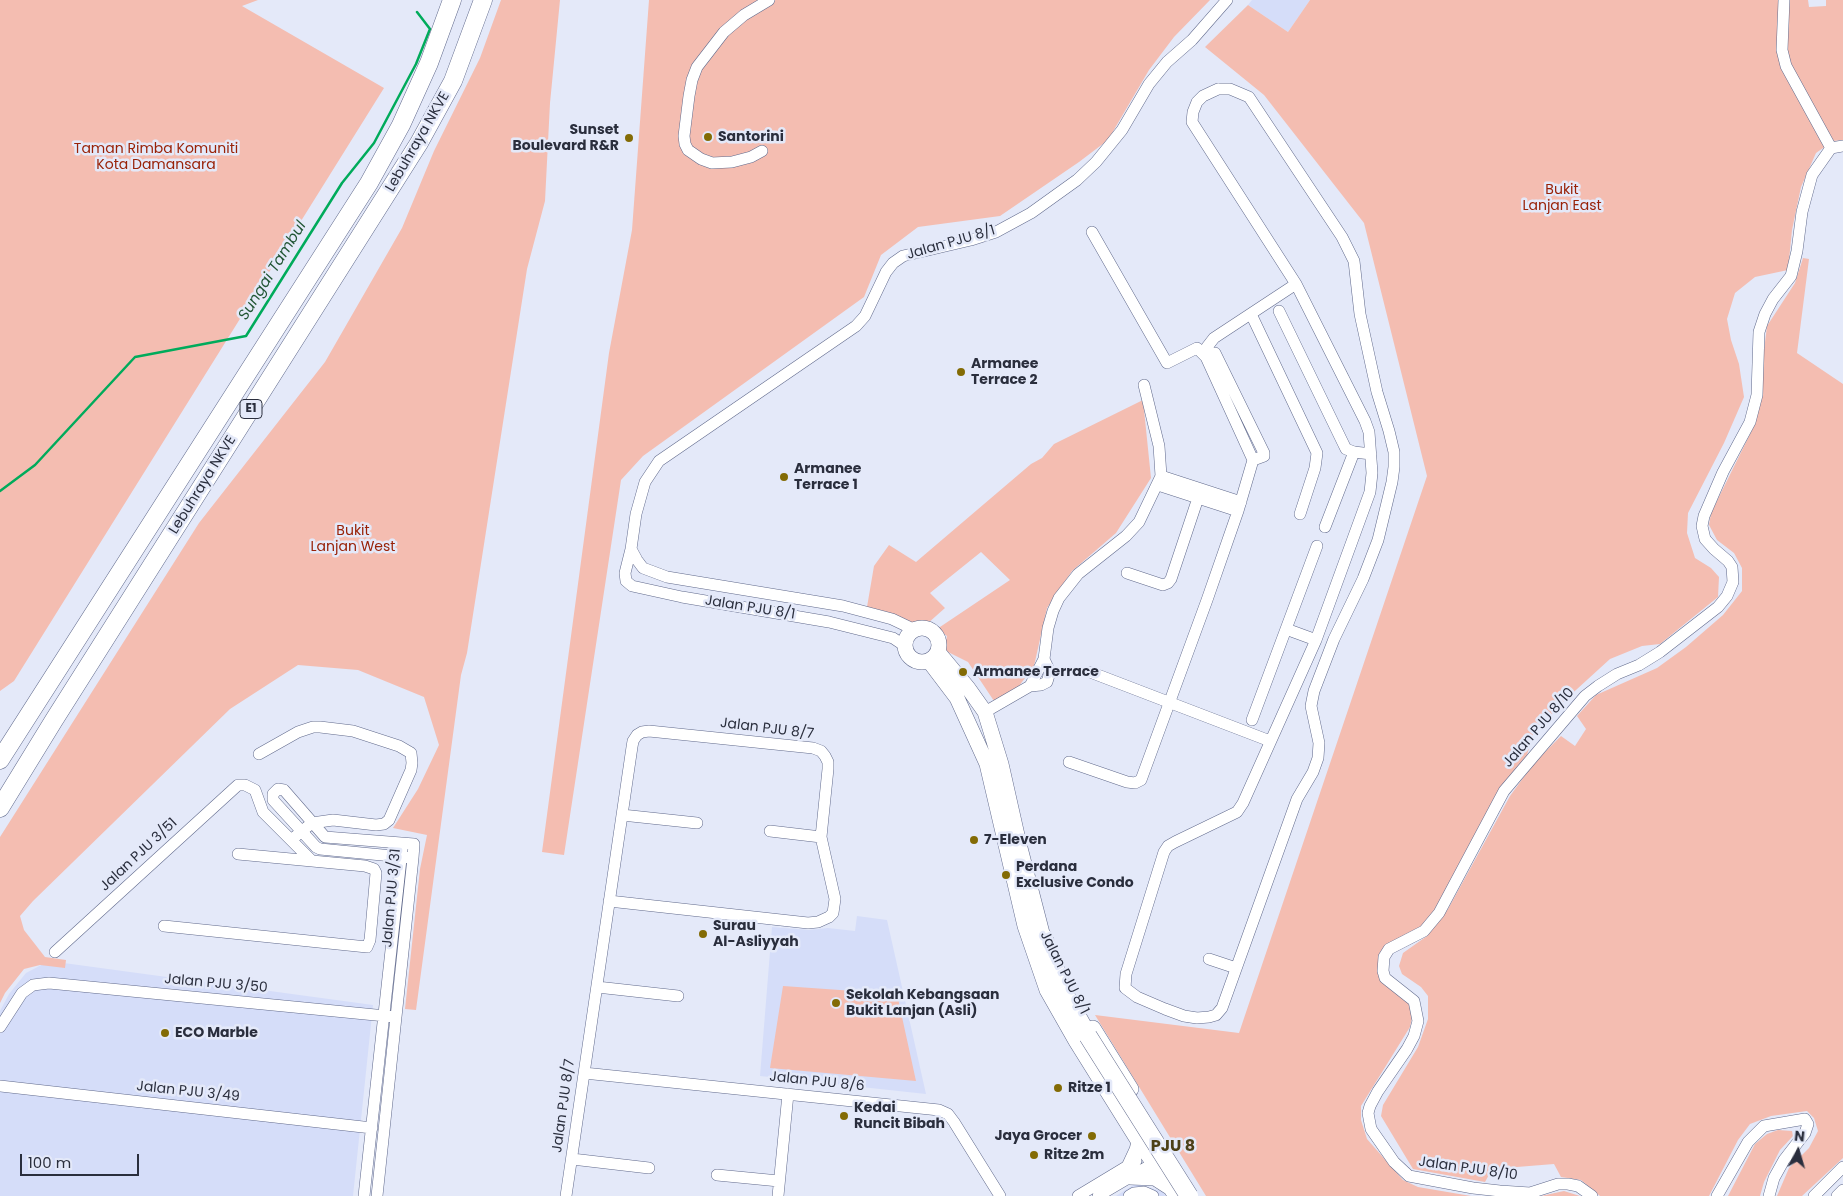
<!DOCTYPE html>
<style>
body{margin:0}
#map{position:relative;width:1843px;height:1196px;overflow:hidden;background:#e4e9f9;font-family:Poppins,sans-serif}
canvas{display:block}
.north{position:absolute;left:1773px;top:1126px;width:50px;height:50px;-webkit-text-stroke:4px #e4e9f9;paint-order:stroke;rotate:6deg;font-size:14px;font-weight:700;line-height:20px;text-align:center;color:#2a2e3d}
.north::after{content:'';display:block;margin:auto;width:18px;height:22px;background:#2a2e3d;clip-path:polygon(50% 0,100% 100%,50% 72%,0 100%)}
.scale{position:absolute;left:20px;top:1154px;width:119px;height:22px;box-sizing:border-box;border:2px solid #2a2e3d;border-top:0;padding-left:6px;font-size:15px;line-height:18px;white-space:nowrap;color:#2a2e3d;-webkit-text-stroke:4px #e4e9f9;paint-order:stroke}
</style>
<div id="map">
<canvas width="1843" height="1196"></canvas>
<div class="north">N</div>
<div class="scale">100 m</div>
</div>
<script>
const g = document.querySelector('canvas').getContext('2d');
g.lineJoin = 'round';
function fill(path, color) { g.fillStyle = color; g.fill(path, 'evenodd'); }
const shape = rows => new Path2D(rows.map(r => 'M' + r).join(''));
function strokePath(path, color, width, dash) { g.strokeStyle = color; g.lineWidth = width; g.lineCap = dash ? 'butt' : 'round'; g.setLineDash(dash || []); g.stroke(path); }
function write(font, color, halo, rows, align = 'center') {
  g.font = font + ' Poppins,sans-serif'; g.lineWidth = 5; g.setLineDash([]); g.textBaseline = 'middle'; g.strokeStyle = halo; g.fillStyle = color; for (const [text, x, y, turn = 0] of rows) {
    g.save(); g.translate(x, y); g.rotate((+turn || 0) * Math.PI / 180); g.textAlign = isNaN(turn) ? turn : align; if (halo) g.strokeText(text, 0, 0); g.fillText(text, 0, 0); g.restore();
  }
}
fill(shape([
 [1252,0,1310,0,1288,32,1248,5],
 [857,916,887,920,926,1094,760,1076,772,927,809,930,828,928,855,931],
 [49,961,373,1005,353,1196,0,1196,0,1011,9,994,26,973],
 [1135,1184,1162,1191,1166,1196,1116,1196]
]), '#d5ddf9');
fill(shape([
 [0,0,258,0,242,6,384,88,14,681,0,691],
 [501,0,560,0,550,103,545,201,527,269,467,653,461,675,416,1010,405,1009,420,869,427,835,393,828,418,789,439,745,424,697,358,670,298,665,230,709,33,901,20,916,24,930,45,957,66,960,65,968,40,965,24,969,5,993,0,1003,0,837,199,523,325,362,402,228,434,151,480,58],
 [649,0,1210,0,1174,37,1149,70,1108,140,1079,162,1000,216,918,227,881,255,864,297,643,456,621,480,564,855,542,852,609,353,632,230],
 [1310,0,1808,0,1809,7,1826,6,1826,0,1843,0,1843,140,1833,141,1816,153,1801,187,1792,230,1788,270,1755,277,1735,293,1727,319,1731,340,1739,364,1744,397,1724,443,1688,513,1687,533,1695,558,1711,568,1719,577,1718,597,1660,644,1642,646,1610,659,1565,700,1533,735,1527,755,1492,806,1427,924,1389,945,1379,977,1390,989,1406,999,1413,1013,1410,1027,1361,1106,1361,1120,1367,1139,1403,1180,1418,1187,1471,1196,1206,1196,1095,1015,1239,1033,1427,476,1364,223,1264,95,1205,47,1248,5,1288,32],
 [1803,258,1809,259,1797,353,1843,384,1843,1158,1802,1196,1777,1196,1789,1168,1809,1148,1818,1131,1814,1118,1807,1111,1771,1116,1750,1124,1738,1140,1709,1196,1600,1196,1581,1180,1561,1177,1554,1164,1492,1169,1485,1182,1413,1169,1381,1116,1383,1105,1418,1047,1428,1019,1428,996,1421,987,1402,974,1399,966,1403,953,1427,936,1448,909,1510,796,1534,763,1561,736,1575,746,1586,729,1577,716,1596,695,1657,668,1686,647,1723,615,1742,591,1742,568,1734,553,1717,540,1709,525,1711,513,1755,424,1767,326,1795,283],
 [1143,400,1151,478,1116,533,1072,571,1047,608,1034,666,1016,690,994,701,968,662,944,650,947,636,937,629,1010,580,981,552,930,593,945,608,927,624,914,624,867,607,874,566,889,545,916,562,1031,464,1042,458,1054,444],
 [783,986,897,994,916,1081,770,1068],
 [1778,1130,1792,1131,1793,1136,1780,1150,1764,1182,1760,1196,1728,1196,1755,1144,1767,1134],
 [1564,1191,1580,1196,1541,1196]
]), '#f4bdb1');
strokePath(shape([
 [0,491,35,465,135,357,246,336,342,183,374,143,416,64,430,29,417,12]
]), '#00ab5b', 2.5);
const minor = shape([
 [1784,0,1782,50,1786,66,1831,148],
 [1218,89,1230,89,1249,97,1342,237,1354,261,1360,314,1377,392,1389,431,1394,452,1394,467,1392,482,1378,540,1363,579,1334,639,1314,691,1311,706,1319,743,1318,758,1313,772,1297,799,1222,1008,1216,1015,1209,1017,1197,1018,1184,1016,1165,1009,1137,997,1125,988,1126,974,1164,852,1168,846,1175,842,1237,812,1243,803,1316,640,1370,492,1372,473,1369,432,1365,421,1296,284,1192,122,1193,112,1197,102,1203,96,1218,89],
 [762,151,751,157,732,162,712,163,701,159,688,150,685,144,684,136,689,96,692,80,697,67,724,32,744,15,769,0],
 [1092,232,1167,363,1197,348,1206,357],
 [1279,311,1343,443,1346,449,1354,452,1371,454],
 [1251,314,1317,453,1315,468,1300,514],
 [1215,353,1264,453,1264,456,1253,460],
 [1161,476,1241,502],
 [1158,485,1238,511],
 [1325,527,1354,452],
 [631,549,637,560,643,568,667,577,843,606,892,619,913,629],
 [1127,573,1163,585,1168,583,1171,579,1198,498],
 [1286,629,1316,640],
 [905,646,893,638,829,622,682,597,632,586,626,581,625,573,631,549,636,514,645,482,659,461,856,326,865,316,886,272,893,263,903,256,971,240,996,232,1031,213,1077,180,1096,162,1122,130,1149,84,1167,62,1192,40,1227,0],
 [1090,672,1270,741],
 [1030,686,1044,659,1048,628,1053,611,1059,598,1078,574,1126,536,1139,522,1161,476,1159,446,1144,385],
 [985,712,1030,686,1041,685,1047,682,1050,672,1044,659],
 [1252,720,1317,546],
 [259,754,298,732,313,727,320,727,353,731,399,746,411,753,412,763,411,770,389,820,384,824,376,825,333,820,312,823,291,840,312,861],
 [1069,762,1127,782,1135,783,1141,780,1207,600,1238,511,1253,460,1206,357,1207,347,1214,338,1296,284],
 [622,815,697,823],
 [770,831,821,837],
 [164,926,367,947,370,940,376,873,374,869,365,866,238,854],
 [55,952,238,785,245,785,255,790,263,812,291,840],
 [1209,959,1236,968],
 [597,987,678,996],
 [0,1027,22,993,33,985,49,983,396,1017],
 [584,1073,939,1110,948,1114,954,1122,1000,1196],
 [0,1086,372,1128],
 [572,1159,649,1168],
 [717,1175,779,1181],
 [364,1196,402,850],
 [377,1196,396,1017,413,858,414,844,325,837,284,790,278,789,273,794,273,800,316,847,320,849,413,858],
 [566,1196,632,747,633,741,637,735,642,732,649,731,813,748,821,751,825,756,828,762,828,769,821,837,835,899,833,913,829,917,818,922,808,923,609,901],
 [778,1196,788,1094],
 [1078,1196,1136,1161],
 [1098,1196,1159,1160],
 [1129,1196,1134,1193,1144,1192,1153,1196],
 [1592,1196,1578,1186,1568,1184,1558,1184,1530,1193,1500,1191,1473,1188,1409,1176,1394,1162,1371,1129,1368,1113,1370,1106,1378,1091,1407,1049,1414,1036,1418,1021,1414,1001,1385,978,1383,971,1384,957,1389,949,1424,931,1439,913,1504,791,1585,696,1598,686,1617,674,1639,665,1660,652,1718,607,1727,596,1733,582,1732,567,1728,561,1714,549,1705,539,1702,526,1704,516,1723,472,1750,422,1757,395,1759,332,1765,314,1773,299,1791,276,1797,251,1802,212,1812,175,1831,148,1843,146],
 [1717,1196,1748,1142,1764,1126,1805,1119,1808,1124,1805,1133,1784,1160,1774,1178,1769,1196],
 [1814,1196,1843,1167],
 [1837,1196,1843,1190]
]);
const major = shape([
 '905 645a17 17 0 1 1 34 0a17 17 0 1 1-34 0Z',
 [938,652,968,688,985,712,1001,764,1019,844,1043,937,1048,947],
 [929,661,957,698,987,764,1025,926,1047,990,1076,1041,1139,1142,1176,1196],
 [1093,1028,1131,1089],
 [1130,1165,1137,1150,1139,1142],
 [1130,1177,1155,1178,1169,1187]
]);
const highway = shape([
 [0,760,369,183,401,125,429,63,452,0],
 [0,808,54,720,419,143,453,81,483,0],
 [1043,937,1065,995,1088,1036]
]);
strokePath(minor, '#616a8c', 12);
strokePath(major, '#616a8c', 16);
strokePath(highway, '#616a8c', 19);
strokePath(minor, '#fff', 11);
strokePath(major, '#fff', 15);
strokePath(highway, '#fff', 18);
const highwayBridge = shape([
 [1088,1036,1189,1196]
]);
strokePath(highwayBridge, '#616a8c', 19, []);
strokePath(highwayBridge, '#fff', 18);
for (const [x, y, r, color] of [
 [708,137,5,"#836b05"],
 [629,138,5,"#836b05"],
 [961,372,5,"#836b05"],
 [784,477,5,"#836b05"],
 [963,672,5,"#836b05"],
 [974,840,5,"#836b05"],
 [1006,875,5,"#836b05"],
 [703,934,5,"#836b05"],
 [836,1003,5,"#836b05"],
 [165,1033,5,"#836b05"],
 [1058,1088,5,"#836b05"],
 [844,1116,5,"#836b05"],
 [1092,1136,5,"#836b05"],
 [1034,1155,5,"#836b05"]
]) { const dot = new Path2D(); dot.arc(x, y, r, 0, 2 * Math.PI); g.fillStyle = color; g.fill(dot); strokePath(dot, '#e4e9f9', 2); }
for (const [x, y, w] of [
 [251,409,22]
]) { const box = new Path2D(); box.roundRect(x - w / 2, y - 9.5, w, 19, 4); g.fillStyle = '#e4e9f9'; g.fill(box); strokePath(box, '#2a2e3d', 1); }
write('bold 12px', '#2a2e3d', null, [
 ["E1",251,409]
]);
write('bold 14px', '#2a2e3d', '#e4e9f9', [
 ["Sunset",619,130,"right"],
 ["Boulevard R&R",619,146,"right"],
 ["Santorini",718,137],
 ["Armanee",971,364],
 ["Terrace 2",971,380],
 ["Armanee",794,469],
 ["Terrace 1",794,485],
 ["Armanee Terrace",973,672],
 ["7-Eleven",984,840],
 ["Perdana",1016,867],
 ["Exclusive Condo",1016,883],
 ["Surau",713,926],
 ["Al-Asliyyah",713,942],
 ["Sekolah Kebangsaan",846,995],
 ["Bukit Lanjan (Asli)",846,1011],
 ["ECO Marble",175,1033],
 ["Ritze 1",1068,1088],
 ["Kedai",854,1108],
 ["Runcit Bibah",854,1124],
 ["Jaya Grocer",1082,1136,"right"],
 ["Ritze 2m",1044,1155]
], 'left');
write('14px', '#2a2e3d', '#e4e9f9', [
 ["Lebuhraya NKVE",418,142,-60],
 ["Jalan PJU 8/1",951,243,-16],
 ["Lebuhraya NKVE",203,485,-58],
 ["Jalan PJU 8/1",750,608,9],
 ["Jalan PJU 8/10",1539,728,-49],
 ["Jalan PJU 8/7",767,729,7],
 ["Jalan PJU 3/51",139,855,-43],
 ["Jalan PJU 3/31",392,898,-85],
 ["Jalan PJU 8/1",1064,973,63],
 ["Jalan PJU 3/50",216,984,5],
 ["Jalan PJU 8/6",817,1082,6],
 ["Jalan PJU 3/49",188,1092,6],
 ["Jalan PJU 8/7",564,1106,-82],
 ["Jalan PJU 8/10",1468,1169,8]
]);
write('14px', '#992208', '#e4e9f9', [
 ["Taman Rimba Komuniti",156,149],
 ["Kota Damansara",156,165],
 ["Bukit",1562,190],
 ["Lanjan East",1562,206],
 ["Bukit",353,531],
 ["Lanjan West",353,547]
]);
write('italic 15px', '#225635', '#e4e9f9', [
 ["Sungai Tambul",273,271,-58]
]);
write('bold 16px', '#4c4017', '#e4e9f9', [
 ["PJU 8",1173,1147]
]);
</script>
